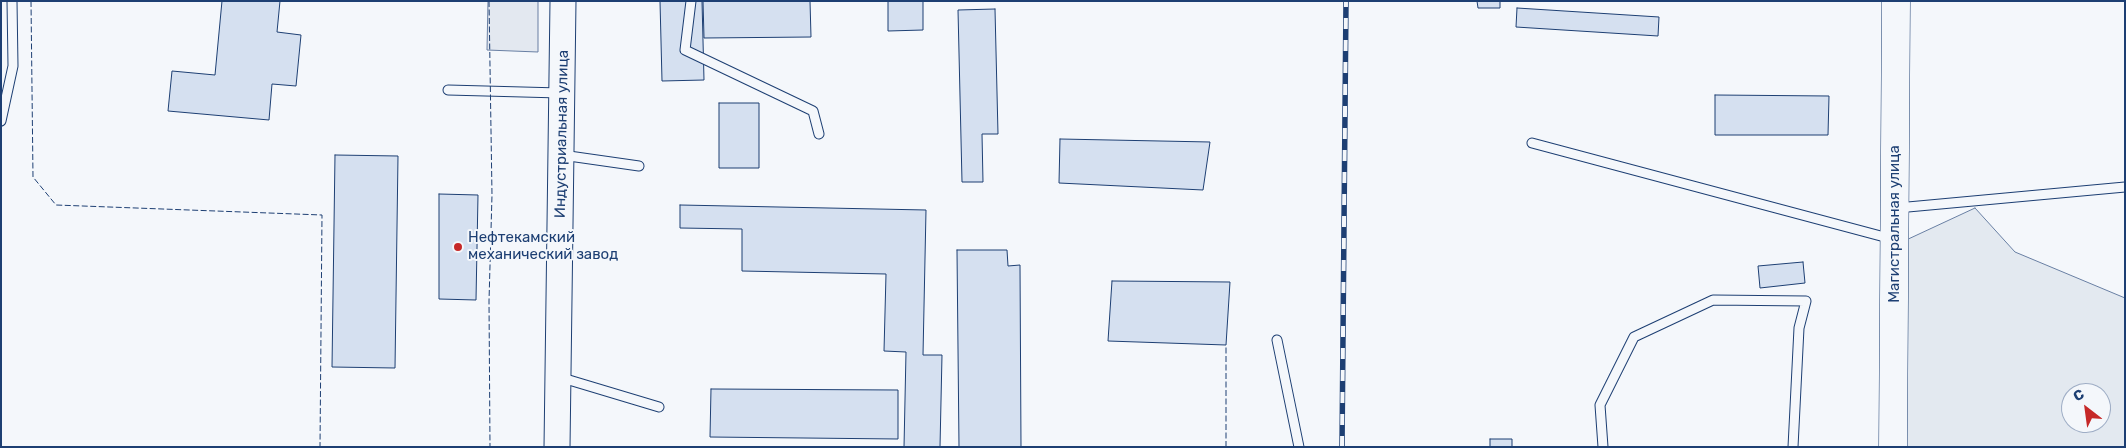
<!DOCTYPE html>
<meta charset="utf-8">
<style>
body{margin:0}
#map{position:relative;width:2126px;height:448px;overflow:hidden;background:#f4f7fb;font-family:Rubik,sans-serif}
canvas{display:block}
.frame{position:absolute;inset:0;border:2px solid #1d3f73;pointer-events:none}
.north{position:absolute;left:2061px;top:383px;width:50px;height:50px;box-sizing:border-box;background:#f4f7fb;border:1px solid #9eadc5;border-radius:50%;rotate:330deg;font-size:14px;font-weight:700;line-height:20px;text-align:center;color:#1d3f73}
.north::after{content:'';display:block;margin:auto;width:18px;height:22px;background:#c62828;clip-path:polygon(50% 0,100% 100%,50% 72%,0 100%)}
</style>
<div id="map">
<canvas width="2126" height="448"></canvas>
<div class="frame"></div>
<div class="north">С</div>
</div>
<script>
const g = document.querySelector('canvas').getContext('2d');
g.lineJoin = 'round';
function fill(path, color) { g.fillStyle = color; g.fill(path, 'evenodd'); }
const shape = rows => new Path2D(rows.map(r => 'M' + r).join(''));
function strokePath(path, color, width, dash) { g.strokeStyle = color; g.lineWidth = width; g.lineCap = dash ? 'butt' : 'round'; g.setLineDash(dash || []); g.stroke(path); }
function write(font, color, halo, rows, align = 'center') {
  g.font = font + ' Rubik,sans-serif'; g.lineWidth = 4; g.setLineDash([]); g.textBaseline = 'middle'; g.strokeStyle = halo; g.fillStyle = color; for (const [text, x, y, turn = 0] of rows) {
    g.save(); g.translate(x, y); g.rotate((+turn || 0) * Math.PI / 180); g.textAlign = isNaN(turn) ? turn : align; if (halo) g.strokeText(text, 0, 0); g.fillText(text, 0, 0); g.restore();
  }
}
const green = shape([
 [1975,208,2015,252,2125,298,2125,447,1903,447,1904,241,1975,208],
 [2071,393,2101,393,2101,423,2071,423,2071,393]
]);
fill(green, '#e3e9f0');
strokePath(green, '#687fa3', 1);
const parking = shape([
 [488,1,538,1,538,52,487,50,488,1]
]);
fill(parking, '#e3e8f0');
strokePath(parking, '#687fa3', 1);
const building = shape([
 [222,1,280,1,277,32,301,35,296,86,272,84,269,120,168,111,172,71,215,75,222,1],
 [660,1,702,1,704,80,662,81,660,1],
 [703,1,810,1,811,37,704,38,703,1],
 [888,1,923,1,923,30,888,31,888,1],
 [1477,1,1500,1,1500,8,1478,8,1477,1],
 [1517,8,1659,17,1658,36,1516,27,1517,8],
 [995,9,998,134,982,134,983,182,962,182,958,10,995,9],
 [1715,95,1829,96,1828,135,1715,135,1715,95],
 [719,103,759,103,759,168,719,168,719,103],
 [1060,139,1210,142,1203,190,1059,183,1060,139],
 [335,155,398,156,395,368,332,367,335,155],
 [439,194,478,195,476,300,439,299,439,194],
 [680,205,926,210,923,355,942,355,940,447,904,447,906,352,884,351,886,274,742,271,742,229,680,228,680,205],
 [957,250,1007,250,1008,266,1020,265,1021,447,959,447,957,250],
 [1803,262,1805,283,1760,288,1758,266,1803,262],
 [1112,281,1230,282,1226,345,1108,341,1112,281],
 [711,389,898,390,898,439,710,437,711,389],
 [1490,439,1512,439,1512,447,1490,447,1490,439]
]);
fill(building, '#d5e0f0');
strokePath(building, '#1d3f73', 1);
const lane = shape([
 [691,1,685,50,813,111,819,134],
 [448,90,560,93],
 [1,121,13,66,12,1],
 [1532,143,1892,239],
 [562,155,639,166],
 [1897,208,2125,187],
 [1277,340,1299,447],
 [559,377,659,407],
 [1603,447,1600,405,1634,337,1713,300,1806,301,1799,328,1793,447]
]);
const secondary = shape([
 [557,447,563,1]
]);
const primary = shape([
 [1893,447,1896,1]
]);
strokePath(lane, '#1d3f73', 11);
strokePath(secondary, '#1d3f73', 27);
strokePath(primary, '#1d3f73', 29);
strokePath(lane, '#f4f7fb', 9);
strokePath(secondary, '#f4f7fb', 25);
strokePath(primary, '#f4f7fb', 28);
const rail = shape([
 [1342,447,1346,1]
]);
strokePath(rail, '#1d3f73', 5.5);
strokePath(rail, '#f4f7fb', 4, [11]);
strokePath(shape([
 [31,1,33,177,56,205,322,215,320,447],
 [489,1,492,195,489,301,490,447],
 [1226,447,1226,345]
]), '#1d3f73', 1, [6, 2.5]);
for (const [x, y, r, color] of [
 [458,247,5,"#c62828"]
]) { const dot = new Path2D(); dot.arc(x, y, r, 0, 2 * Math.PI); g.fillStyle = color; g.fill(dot); strokePath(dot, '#f4f7fb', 2); }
write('15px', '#1d3f73', '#f4f7fb', [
 ["Индустриальная улица",562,134,-89],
 ["Магистральная улица",1895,224,-90]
]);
write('15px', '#1d3f73', '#f4f7fb', [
 ["Нефтекамский",468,238],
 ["механический завод",468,255]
], 'left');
</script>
